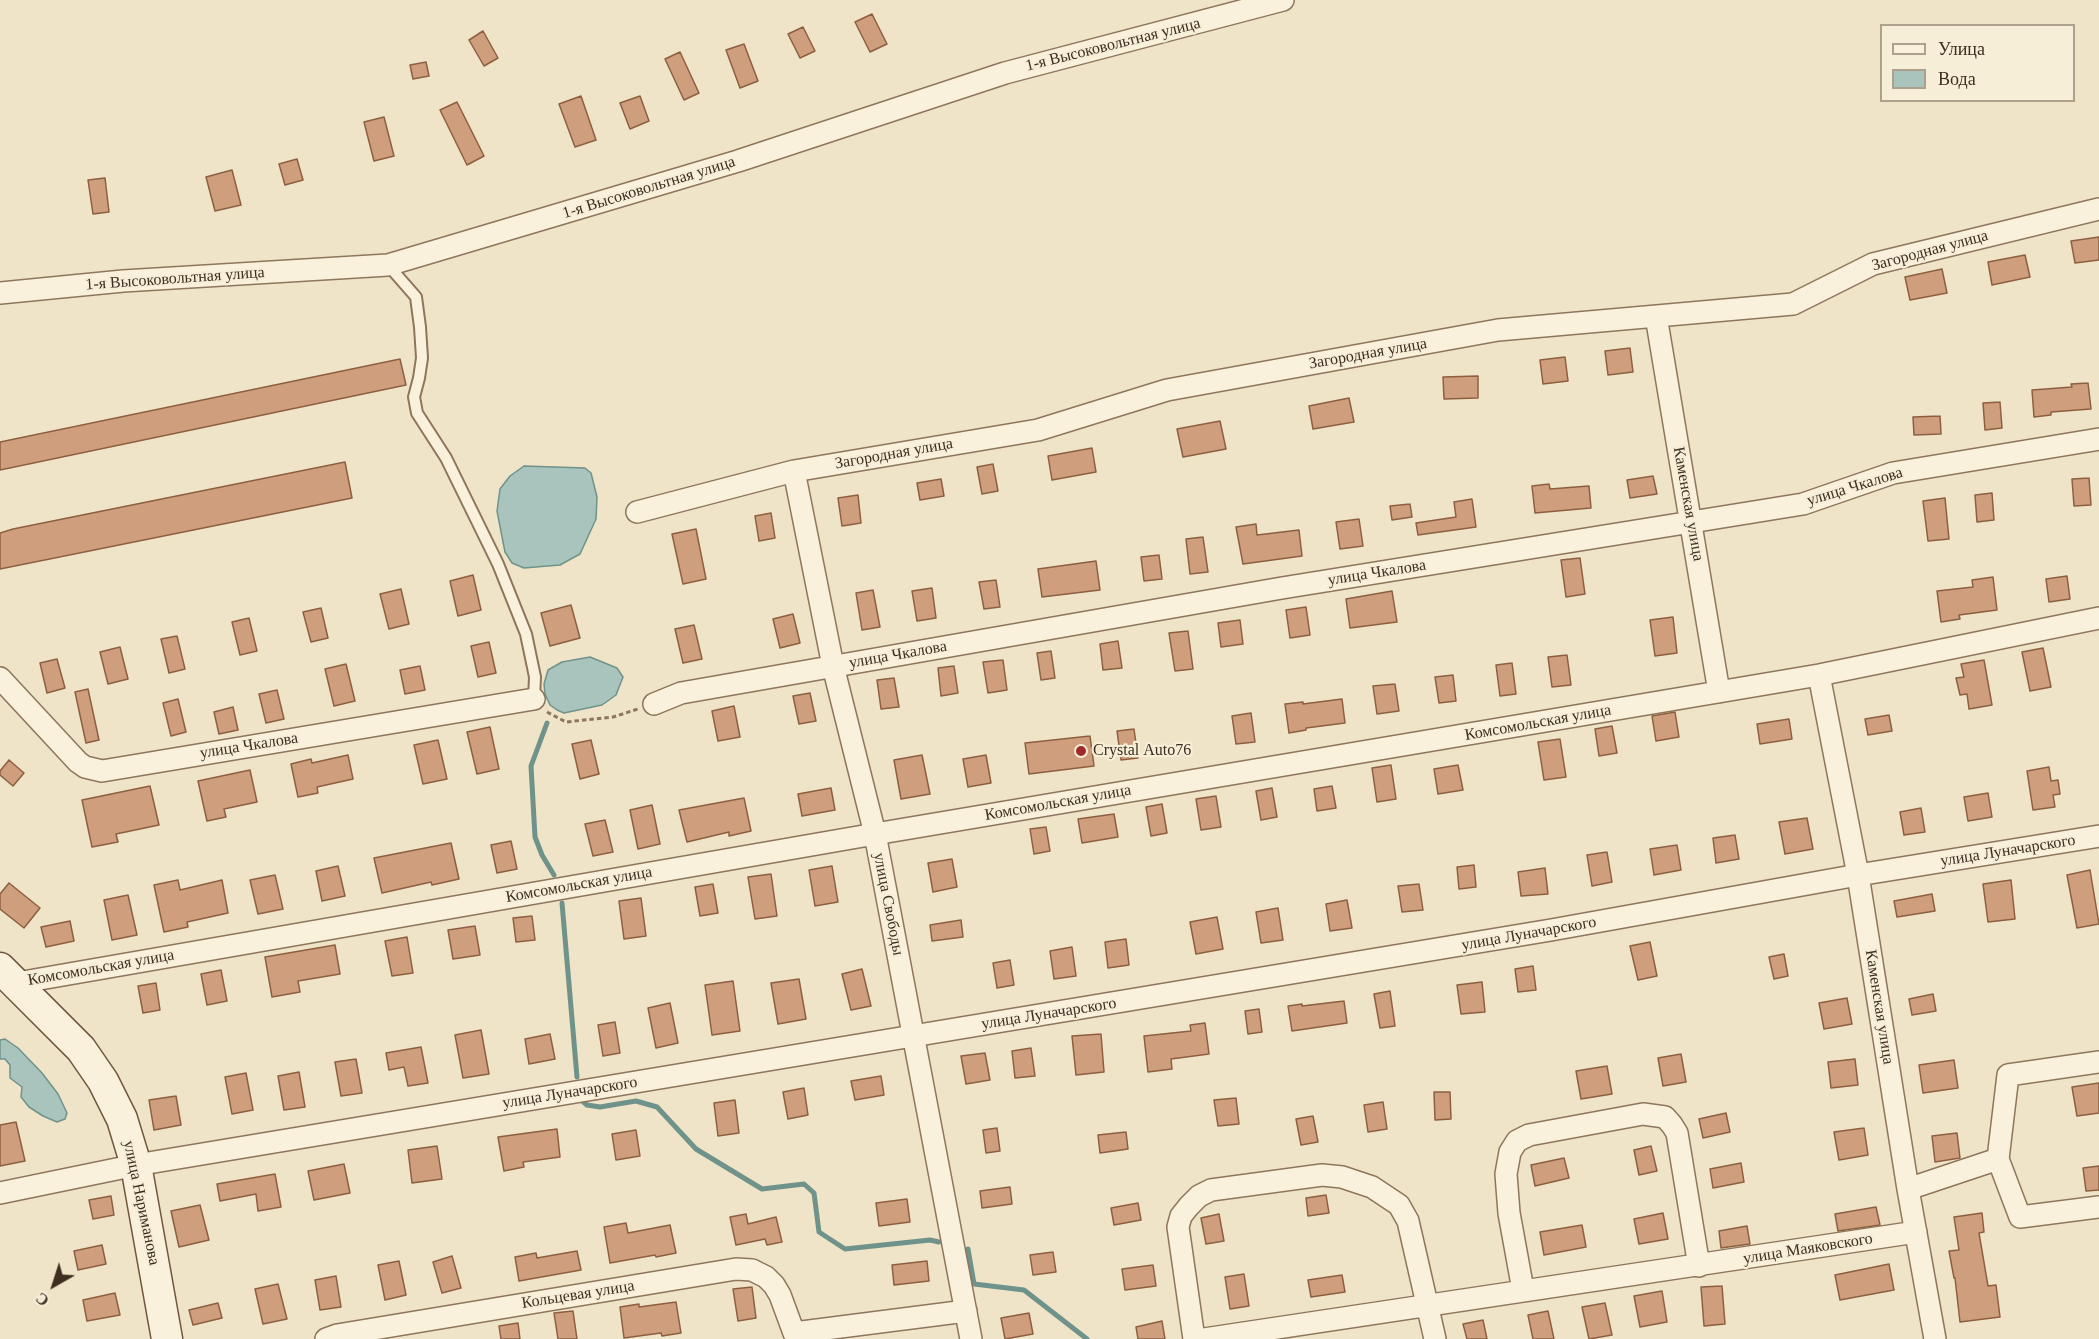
<!DOCTYPE html>
<meta charset="utf-8">
<style>
body{margin:0}
#map{position:relative;width:2099px;height:1339px;overflow:hidden;background:#f0e4c8;font-family:Georgia,serif}
canvas{display:block}
.legend{position:absolute;left:1880px;top:24px;width:195px;height:78px;box-sizing:border-box;background:#f7eed8;border:2px solid #ada18e;margin:0;padding:8px 10px;list-style:none;font-size:18px;color:#3d2e20}
.legend li{display:flex;align-items:center;gap:12px;height:30px}
.legend b{width:30px;border:2px solid #ada18e}
.north{position:absolute;left:24px;top:1255px;width:60px;height:60px;-webkit-text-stroke:4px #f7eed8;paint-order:stroke;rotate:219deg;font-size:16px;font-weight:700;line-height:24px;text-align:center;color:#3d2e20}
.north::after{content:'';display:block;margin:auto;width:21px;height:27px;background:#3d2e20;clip-path:polygon(50% 0,100% 100%,50% 72%,0 100%)}
</style>
<div id="map">
<canvas width="2099" height="1339"></canvas>
<ul class="legend">
<li><b style="height:8px;background:#faf1dc"></b>Улица</li>
<li><b style="height:16px;background:#a9c4bc"></b>Вода</li>
</ul>
<div class="north">С</div>
</div>
<script>
const g = document.querySelector('canvas').getContext('2d');
g.lineJoin = 'round';
function fill(path, color) { g.fillStyle = color; g.fill(path, 'evenodd'); }
const shape = rows => new Path2D(rows.map(r => 'M' + r).join(''));
function strokePath(path, color, width, dash) { g.strokeStyle = color; g.lineWidth = width; g.lineCap = dash ? 'butt' : 'round'; g.setLineDash(dash || []); g.stroke(path); }
function write(font, color, halo, rows, align = 'center') {
  g.font = font + ' Georgia,serif'; g.lineWidth = 4.5; g.setLineDash([]); g.textBaseline = 'middle'; g.strokeStyle = halo; g.fillStyle = color; for (const [text, x, y, turn = 0] of rows) {
    g.save(); g.translate(x, y); g.rotate((+turn || 0) * Math.PI / 180); g.textAlign = isNaN(turn) ? turn : align; if (halo) g.strokeText(text, 0, 0); g.fillText(text, 0, 0); g.restore();
  }
}
const water = shape([
 [524,466,585,468,591,473,597,497,596,519,580,554,560,565,524,568,512,563,505,552,497,511,500,489,510,476,524,466],
 [590,657,617,668,623,677,616,695,602,705,564,713,557,710,550,705,545,694,544,684,548,670,562,662,590,657],
 [5,1039,18,1048,42,1073,58,1094,67,1113,65,1119,57,1122,43,1116,29,1107,21,1097,22,1087,10,1078,10,1065,5,1059,0,1059,0,1040,5,1039]
]);
fill(water, '#a9c4bc');
strokePath(water, '#6f938a', 1.5);
strokePath(shape([
 [547,723,531,766,535,837,542,855,554,875],
 [562,903,577,1077],
 [579,1098,587,1105,600,1107,636,1101,657,1107,696,1149,762,1189,804,1184,814,1193,819,1232,845,1249,930,1240,939,1242],
 [968,1249,974,1284,1024,1290,1087,1339]
]), '#6f938a', 5);
const building = shape([
 [872,14,887,44,870,52,855,22,872,14],
 [803,27,815,51,800,58,788,34,803,27],
 [483,31,498,58,484,66,469,40,483,31],
 [744,44,758,81,740,88,726,50,744,44],
 [680,52,699,93,684,100,665,59,680,52],
 [426,62,429,76,413,79,410,65,426,62],
 [581,96,596,140,575,147,559,104,581,96],
 [640,96,649,121,630,129,620,103,640,96],
 [457,102,484,156,467,165,440,110,457,102],
 [384,117,394,156,374,161,364,122,384,117],
 [297,159,303,180,285,185,279,164,297,159],
 [232,170,241,205,215,211,206,177,232,170],
 [105,178,109,212,93,214,88,180,105,178],
 [2099,237,2099,260,2075,263,2071,241,2099,237],
 [2025,255,2030,277,1992,285,1988,262,2025,255],
 [1942,269,1947,293,1910,300,1905,277,1942,269],
 [1630,348,1633,372,1608,375,1605,351,1630,348],
 [1565,357,1568,381,1543,384,1540,360,1565,357],
 [400,359,406,385,0,470,0,442,400,359],
 [1478,376,1478,398,1444,399,1443,377,1478,376],
 [2088,383,2091,409,2051,412,2051,415,2034,417,2032,390,2072,387,2071,384,2088,383],
 [1349,398,1354,422,1313,429,1309,406,1349,398],
 [2000,402,2002,428,1985,430,1983,403,2000,402],
 [1940,416,1941,434,1914,435,1913,417,1940,416],
 [1220,421,1226,449,1183,457,1177,429,1220,421],
 [1092,448,1096,472,1052,480,1048,456,1092,448],
 [345,462,352,498,0,569,0,533,13,529,345,462],
 [993,464,998,491,982,494,977,467,993,464],
 [1653,476,1657,494,1630,498,1627,480,1653,476],
 [2089,478,2091,505,2074,506,2072,479,2089,478],
 [941,479,944,496,920,500,917,483,941,479],
 [1549,484,1550,489,1589,486,1591,508,1535,513,1532,486,1549,484],
 [1992,493,1994,520,1977,522,1975,495,1992,493],
 [858,495,861,523,842,526,838,498,858,495],
 [1945,498,1949,539,1928,541,1923,501,1945,498],
 [1472,499,1476,527,1418,535,1416,523,1456,517,1454,502,1472,499],
 [1410,504,1412,517,1392,520,1390,506,1410,504],
 [771,513,775,538,759,541,755,516,771,513],
 [1359,519,1363,546,1340,549,1336,522,1359,519],
 [1256,524,1257,535,1299,530,1302,556,1243,564,1236,527,1256,524],
 [696,529,706,579,683,584,672,534,696,529],
 [1203,537,1208,572,1190,574,1186,539,1203,537],
 [1159,555,1162,579,1144,581,1141,557,1159,555],
 [1580,558,1585,594,1566,597,1561,560,1580,558],
 [1096,561,1100,590,1042,597,1038,569,1096,561],
 [473,575,481,610,458,616,450,581,473,575],
 [2067,576,2070,599,2049,602,2046,579,2067,576],
 [1993,577,1997,610,1959,615,1960,619,1941,622,1937,591,1973,587,1972,580,1993,577],
 [996,580,1000,607,984,609,979,582,996,580],
 [932,588,936,618,917,621,912,591,932,588],
 [401,589,409,624,389,629,380,594,401,589],
 [873,590,880,627,862,630,856,593,873,590],
 [1392,591,1397,622,1350,628,1346,599,1392,591],
 [571,605,580,638,550,646,541,613,571,605],
 [1306,607,1310,635,1290,638,1286,610,1306,607],
 [321,608,328,638,311,642,303,612,321,608],
 [793,614,800,643,780,648,773,619,793,614],
 [1673,617,1677,653,1655,656,1650,620,1673,617],
 [249,618,257,651,240,655,232,622,249,618],
 [1240,620,1243,644,1221,647,1218,623,1240,620],
 [694,625,702,659,683,663,675,629,694,625],
 [1188,631,1193,669,1175,671,1169,633,1188,631],
 [177,636,185,669,169,673,161,639,177,636],
 [1118,641,1122,668,1103,670,1100,644,1118,641],
 [489,642,496,673,478,677,471,646,489,642],
 [120,647,128,679,108,684,100,652,120,647],
 [2043,648,2051,687,2030,691,2022,652,2043,648],
 [1051,651,1055,678,1041,680,1037,653,1051,651],
 [1567,655,1571,685,1552,687,1548,657,1567,655],
 [57,659,65,688,47,693,40,663,57,659],
 [1003,660,1007,690,988,693,983,662,1003,660],
 [1984,660,1992,705,1969,709,1967,694,1960,695,1956,678,1964,677,1961,664,1984,660],
 [1512,663,1516,694,1500,696,1496,665,1512,663],
 [346,664,355,701,334,706,325,669,346,664],
 [420,666,425,690,405,694,400,670,420,666],
 [954,666,958,693,941,696,938,668,954,666],
 [1453,675,1456,701,1439,703,1435,677,1453,675],
 [894,678,899,707,881,709,877,680,894,678],
 [1395,684,1399,711,1377,714,1373,686,1395,684],
 [88,689,99,740,86,743,75,692,88,689],
 [277,690,284,719,266,723,259,694,277,690],
 [810,693,816,721,799,724,793,696,810,693],
 [178,699,186,732,171,736,163,703,178,699],
 [1342,699,1345,723,1306,728,1306,730,1289,733,1285,704,1303,702,1303,704,1342,699],
 [734,706,740,737,718,741,712,711,734,706],
 [233,707,238,730,219,734,214,712,233,707],
 [1675,712,1679,737,1656,741,1652,716,1675,712],
 [1251,713,1255,742,1236,744,1232,716,1251,713],
 [1889,715,1892,731,1868,735,1865,719,1889,715],
 [1789,719,1792,739,1760,744,1757,724,1789,719],
 [1612,726,1617,753,1599,756,1595,729,1612,726],
 [490,727,499,769,477,774,467,732,490,727],
 [1134,729,1138,758,1121,760,1117,731,1134,729],
 [1090,736,1094,766,1029,774,1025,743,1090,736],
 [1560,739,1566,777,1544,780,1538,742,1560,739],
 [438,740,447,779,423,784,414,745,438,740],
 [591,740,599,774,580,779,572,744,591,740],
 [348,755,353,779,317,787,318,793,298,797,291,764,311,759,312,763,348,755],
 [922,755,930,794,901,799,894,760,922,755],
 [986,755,991,783,968,787,963,759,986,755],
 [9,760,24,773,13,786,0,775,0,771,9,760],
 [1391,765,1396,799,1377,802,1372,768,1391,765],
 [1458,765,1463,790,1438,794,1434,769,1458,765],
 [2049,767,2051,781,2058,780,2060,794,2053,795,2055,807,2033,810,2027,771,2049,767],
 [250,770,257,802,224,809,226,817,207,821,198,781,250,770],
 [150,786,159,825,116,834,118,842,92,847,82,800,150,786],
 [1332,786,1336,808,1317,811,1314,789,1332,786],
 [831,788,835,810,802,816,798,794,831,788],
 [1272,788,1277,817,1261,820,1256,791,1272,788],
 [1988,793,1992,817,1968,821,1964,797,1988,793],
 [1216,796,1221,827,1201,830,1196,799,1216,796],
 [744,798,751,831,729,836,729,832,687,842,679,810,744,798],
 [1162,804,1167,833,1151,836,1146,807,1162,804],
 [652,805,660,844,638,849,630,810,652,805],
 [1921,808,1925,832,1904,835,1900,812,1921,808],
 [1114,814,1118,837,1082,843,1078,819,1114,814],
 [1807,818,1813,849,1785,854,1779,822,1807,818],
 [605,820,613,852,593,856,585,824,605,820],
 [1046,827,1050,851,1034,854,1030,829,1046,827],
 [1735,835,1739,859,1716,863,1713,838,1735,835],
 [511,841,517,869,497,873,491,845,511,841],
 [451,843,459,879,432,885,431,882,382,893,374,858,451,843],
 [1677,845,1681,870,1654,875,1650,849,1677,845],
 [1607,852,1612,882,1592,886,1587,855,1607,852],
 [952,859,957,887,933,892,928,863,952,859],
 [1474,865,1476,887,1459,889,1457,867,1474,865],
 [338,866,345,896,322,901,316,871,338,866],
 [832,866,838,902,815,906,809,870,832,866],
 [1545,868,1548,894,1521,896,1518,872,1545,868],
 [2090,870,2099,924,2077,928,2067,875,2090,870],
 [771,874,777,916,755,919,748,877,771,874],
 [275,875,283,909,258,914,250,880,275,875],
 [178,880,180,890,222,880,228,913,187,922,188,927,164,932,154,885,178,880],
 [2011,880,2015,919,1988,922,1983,884,2011,880],
 [9,883,40,908,24,928,0,909,0,894,9,883],
 [713,884,718,913,700,916,695,887,713,884],
 [1419,884,1423,910,1402,912,1398,886,1419,884],
 [1932,894,1935,911,1897,917,1894,901,1932,894],
 [128,895,137,935,112,940,104,900,128,895],
 [641,898,646,936,624,939,619,901,641,898],
 [1347,900,1352,928,1330,931,1326,904,1347,900],
 [1278,908,1283,940,1261,943,1256,912,1278,908],
 [532,916,535,940,516,942,513,918,532,916],
 [1217,917,1223,949,1196,954,1190,922,1217,917],
 [961,920,963,937,932,941,930,925,961,920],
 [70,921,74,941,46,947,41,927,70,921],
 [475,926,480,955,453,959,448,930,475,926],
 [407,937,413,973,392,976,385,941,407,937],
 [1126,939,1129,965,1108,968,1105,942,1126,939],
 [1650,942,1657,976,1638,980,1630,946,1650,942],
 [335,945,340,974,298,981,300,992,272,997,265,957,335,945],
 [1072,947,1076,976,1054,979,1050,951,1072,947],
 [1784,954,1788,976,1774,979,1769,957,1784,954],
 [1010,960,1014,985,997,988,993,963,1010,960],
 [1533,966,1536,990,1518,992,1515,969,1533,966],
 [862,969,871,1006,851,1010,842,974,862,969],
 [221,970,227,1001,207,1005,201,974,221,970],
 [799,979,806,1019,778,1024,771,983,799,979],
 [733,981,740,1031,712,1035,705,985,733,981],
 [1482,982,1485,1012,1461,1014,1457,985,1482,982],
 [156,983,160,1010,143,1013,138,986,156,983],
 [1390,991,1395,1026,1380,1028,1374,994,1390,991],
 [1933,994,1936,1011,1912,1015,1909,999,1933,994],
 [1847,998,1852,1024,1824,1029,1819,1003,1847,998],
 [1344,1001,1347,1023,1292,1031,1288,1006,1302,1004,1302,1006,1344,1001],
 [670,1003,678,1043,656,1048,648,1008,670,1003],
 [1259,1009,1262,1032,1248,1034,1245,1011,1259,1009],
 [615,1022,620,1053,603,1056,598,1025,615,1022],
 [1205,1023,1209,1054,1171,1059,1172,1069,1148,1072,1144,1036,1191,1031,1190,1025,1205,1023],
 [481,1030,489,1074,463,1078,455,1035,481,1030],
 [550,1034,555,1059,529,1064,525,1039,550,1034],
 [1101,1034,1104,1072,1076,1075,1072,1036,1101,1034],
 [421,1047,428,1083,408,1086,404,1067,389,1070,386,1053,421,1047],
 [1031,1048,1035,1076,1015,1078,1012,1051,1031,1048],
 [985,1053,990,1080,966,1084,961,1056,985,1053],
 [1681,1054,1686,1082,1663,1086,1658,1058,1681,1054],
 [356,1059,362,1093,341,1096,335,1062,356,1059],
 [1855,1059,1858,1085,1831,1088,1828,1062,1855,1059],
 [1954,1060,1958,1088,1923,1093,1919,1065,1954,1060],
 [1607,1066,1612,1094,1581,1099,1576,1071,1607,1066],
 [299,1072,305,1107,284,1110,278,1076,299,1072],
 [246,1073,253,1110,232,1114,225,1077,246,1073],
 [881,1076,884,1095,855,1100,851,1081,881,1076],
 [2099,1083,2099,1113,2077,1116,2072,1087,2099,1083],
 [804,1088,808,1115,788,1119,783,1092,804,1088],
 [1434,1092,1450,1092,1451,1119,1435,1120,1434,1092],
 [176,1096,181,1125,154,1130,149,1100,176,1096],
 [1236,1098,1239,1124,1218,1126,1214,1100,1236,1098],
 [735,1100,739,1133,718,1136,714,1103,735,1100],
 [1383,1102,1387,1129,1368,1132,1364,1105,1383,1102],
 [1726,1113,1730,1132,1703,1138,1699,1119,1726,1113],
 [1313,1116,1318,1142,1301,1145,1296,1119,1313,1116],
 [16,1122,25,1161,0,1166,0,1125,16,1122],
 [997,1128,1000,1151,986,1153,983,1130,997,1128],
 [1864,1128,1868,1155,1839,1160,1834,1132,1864,1128],
 [557,1129,560,1157,523,1162,524,1167,504,1171,498,1137,557,1129],
 [636,1130,640,1156,616,1160,612,1134,636,1130],
 [1126,1132,1128,1149,1100,1153,1098,1135,1126,1132],
 [1957,1133,1960,1158,1935,1162,1932,1136,1957,1133],
 [437,1146,442,1179,412,1183,408,1150,437,1146],
 [1651,1146,1657,1171,1639,1175,1634,1150,1651,1146],
 [1564,1158,1569,1178,1535,1186,1531,1165,1564,1158],
 [1741,1163,1744,1182,1713,1188,1710,1169,1741,1163],
 [344,1164,350,1193,314,1200,308,1171,344,1164],
 [2099,1166,2099,1190,2086,1191,2083,1168,2099,1166],
 [275,1174,281,1207,258,1211,256,1194,220,1201,217,1184,275,1174],
 [1010,1187,1012,1204,982,1208,980,1191,1010,1187],
 [1326,1195,1329,1213,1308,1216,1306,1198,1326,1195],
 [111,1196,114,1215,93,1219,89,1200,111,1196],
 [907,1199,910,1222,879,1226,876,1203,907,1199],
 [1138,1203,1141,1220,1114,1225,1111,1208,1138,1203],
 [200,1205,209,1240,179,1247,171,1211,200,1205],
 [1876,1207,1880,1225,1838,1231,1835,1214,1876,1207],
 [1663,1213,1668,1239,1639,1244,1634,1219,1663,1213],
 [1982,1213,1984,1232,1979,1233,1988,1286,1996,1285,2000,1317,1960,1322,1955,1278,1954,1278,1949,1251,1959,1250,1954,1217,1982,1213],
 [746,1214,748,1224,776,1217,782,1242,767,1245,765,1239,736,1245,730,1217,746,1214],
 [1219,1214,1224,1241,1206,1244,1201,1218,1219,1214],
 [626,1223,628,1233,670,1225,676,1253,656,1257,655,1255,610,1263,604,1227,626,1223],
 [1582,1225,1586,1247,1544,1255,1540,1232,1582,1225],
 [1747,1226,1750,1244,1721,1248,1719,1231,1747,1226],
 [102,1245,106,1264,78,1270,74,1251,102,1245],
 [577,1251,581,1270,519,1281,515,1257,536,1253,537,1258,577,1251],
 [1053,1252,1056,1272,1033,1275,1030,1255,1053,1252],
 [452,1256,461,1288,442,1293,433,1262,452,1256],
 [399,1261,406,1295,385,1300,378,1265,399,1261],
 [927,1261,929,1281,894,1285,892,1265,927,1261],
 [1889,1264,1894,1290,1840,1300,1835,1275,1889,1264],
 [1153,1265,1156,1286,1125,1290,1122,1269,1153,1265],
 [1244,1274,1249,1306,1230,1309,1225,1277,1244,1274],
 [1342,1275,1345,1292,1311,1297,1308,1280,1342,1275],
 [336,1276,341,1307,320,1310,315,1280,336,1276],
 [278,1284,287,1319,263,1324,255,1289,278,1284],
 [1722,1286,1725,1324,1704,1326,1701,1287,1722,1286],
 [752,1287,756,1318,738,1321,733,1289,752,1287],
 [1662,1291,1667,1322,1640,1327,1634,1296,1662,1291],
 [115,1293,120,1315,87,1321,83,1300,115,1293],
 [676,1302,681,1333,662,1336,661,1333,624,1338,620,1307,639,1304,639,1307,676,1302],
 [218,1303,222,1318,193,1325,189,1310,218,1303],
 [1605,1303,1612,1335,1589,1339,1582,1307,1605,1303],
 [573,1311,577,1339,558,1339,554,1313,573,1311],
 [1548,1311,1554,1339,1533,1339,1528,1315,1548,1311],
 [1029,1313,1033,1334,1005,1339,1001,1318,1029,1313],
 [1483,1320,1487,1339,1467,1339,1463,1324,1483,1320],
 [1162,1321,1165,1339,1138,1339,1136,1327,1162,1321],
 [518,1323,520,1339,501,1339,499,1326,518,1323]
]);
fill(building, '#cf9f7d');
strokePath(building, '#8d5f41', 1.5);
const service = shape([
 [388,265,416,297,420,327,422,358,419,378,414,397,417,413,446,458,498,564,526,634,535,677,534,699]
]);
const minor = shape([
 [0,293,123,281,388,265,738,161,1005,73,1283,0],
 [1656,316,1719,692],
 [794,471,833,666,875,834,971,1339],
 [637,512,794,471,1038,430,1167,390,1498,330,1793,304,1873,264,2099,209],
 [1819,675,1858,875,1908,1189,1935,1339],
 [0,678,78,762,85,767,102,771,534,699],
 [654,704,681,693,1282,588,1803,504,1893,473,2099,439],
 [17,983,875,834,1819,675,2099,618],
 [2099,1062,2008,1075,1998,1159,2020,1217,2099,1207],
 [1908,1189,1998,1159],
 [0,1193,136,1165,1551,930,1858,875,2099,836],
 [1523,1290,1509,1213,1506,1174,1510,1152,1517,1141,1529,1135,1643,1114,1665,1117,1672,1125,1677,1133,1699,1266],
 [326,1339,337,1335,736,1269,752,1270,766,1277,774,1285,780,1295,794,1333,966,1311],
 [1194,1339,1178,1227,1181,1216,1189,1206,1199,1196,1211,1190,1322,1175,1342,1177,1372,1187,1399,1205,1408,1221,1435,1339],
 [1204,1339,1916,1232]
]);
const secondary = shape([
 [0,968,81,1049,103,1081,122,1119,136,1165,167,1339]
]);
strokePath(service, '#8d765c', 14);
strokePath(minor, '#8d765c', 24);
strokePath(secondary, '#6f573f', 33);
strokePath(shape([
 [547,712,566,722,613,717,638,709]
]), '#8d765c', 3, [4.5, 3]);
strokePath(service, '#faf1dc', 10);
strokePath(minor, '#faf1dc', 21);
strokePath(secondary, '#faf1dc', 30);
for (const [x, y, r, color] of [
 [1081,751,6,"#9e2a2b"]
]) { const dot = new Path2D(); dot.arc(x, y, r, 0, 2 * Math.PI); g.fillStyle = color; g.fill(dot); strokePath(dot, '#f7eed8', 2); }
write('16px', '#3d2e20', '#f7eed8', [
 ["1-я Высоковольтная улица",1113,45,-14],
 ["1-я Высоковольтная улица",649,188,-17],
 ["Загородная улица",1930,251,-15],
 ["1-я Высоковольтная улица",175,279,-4],
 ["Загородная улица",1368,354,-10],
 ["Загородная улица",894,454,-10],
 ["улица Чкалова",1855,487,-17],
 ["Каменская улица",1688,504,80],
 ["улица Чкалова",1377,573,-9],
 ["улица Чкалова",898,655,-10],
 ["Комсомольская улица",1538,723,-10],
 ["улица Чкалова",249,746,-9],
 ["Комсомольская улица",1058,803,-10],
 ["улица Луначарского",2008,851,-9],
 ["Комсомольская улица",579,885,-10],
 ["улица Свободы",888,904,79],
 ["улица Луначарского",1529,934,-10],
 ["Комсомольская улица",101,968,-10],
 ["Каменская улица",1879,1007,81],
 ["улица Луначарского",1049,1014,-9],
 ["улица Луначарского",570,1093,-9],
 ["улица Нариманова",141,1203,78],
 ["улица Маяковского",1808,1249,-9],
 ["Кольцевая улица",578,1295,-9]
]);
write('16px', '#3d2e20', '#f7eed8', [
 ["Crystal Auto76",1093,751]
], 'left');
</script>
